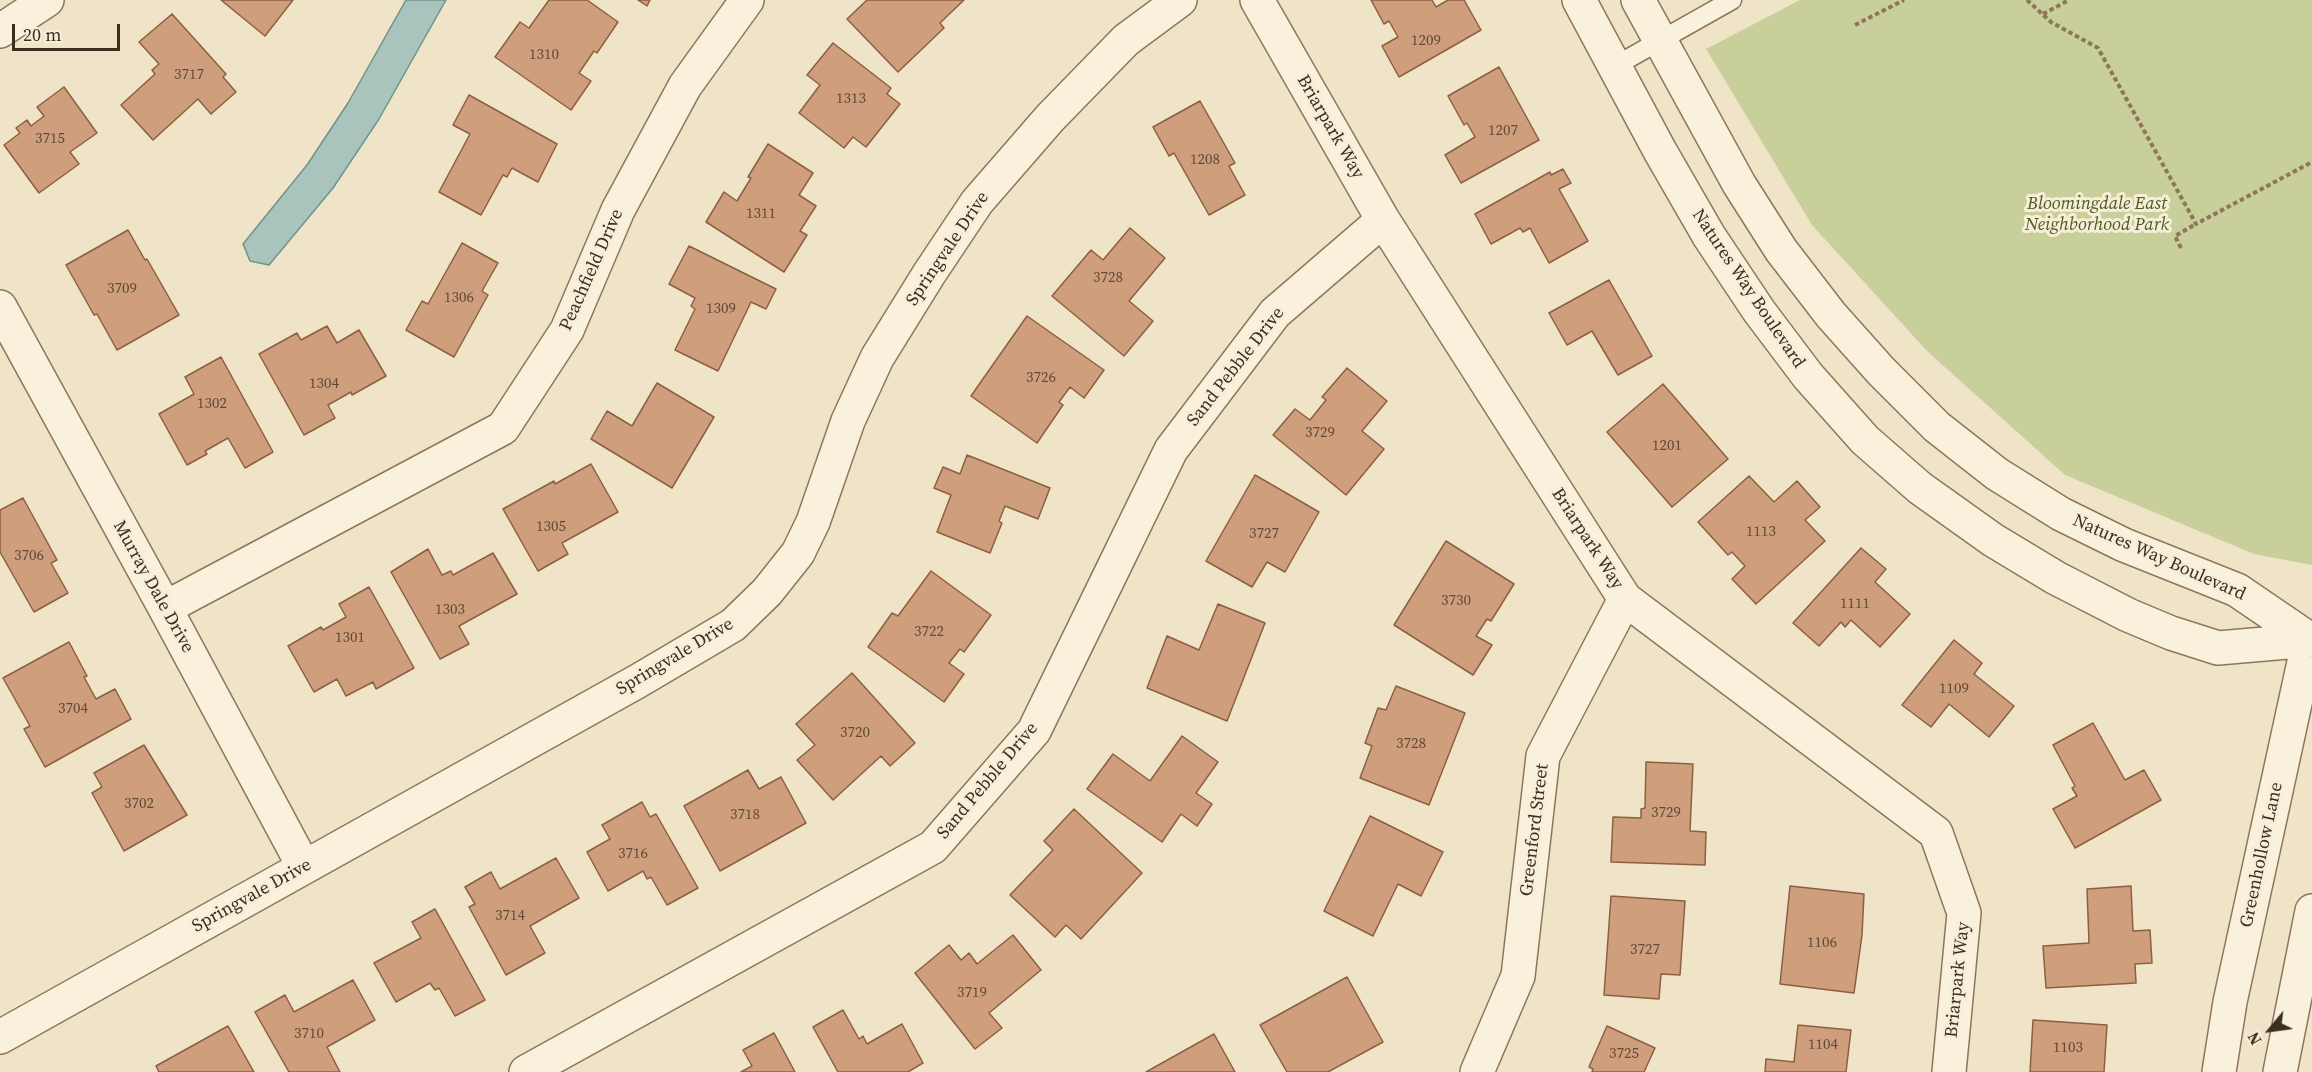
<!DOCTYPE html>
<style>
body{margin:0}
#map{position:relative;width:2312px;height:1072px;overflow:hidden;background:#f0e4c8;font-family:"Source Serif 4",serif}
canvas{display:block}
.north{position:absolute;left:2240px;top:1000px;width:60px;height:60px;-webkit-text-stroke:4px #f7eed8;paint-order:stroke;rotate:241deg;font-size:16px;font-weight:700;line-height:24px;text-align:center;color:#3d2e20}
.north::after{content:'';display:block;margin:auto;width:21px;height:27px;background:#3d2e20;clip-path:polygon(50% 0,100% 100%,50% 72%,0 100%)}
.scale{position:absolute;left:12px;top:24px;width:108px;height:27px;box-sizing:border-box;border:3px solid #3d2e20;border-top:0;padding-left:8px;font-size:18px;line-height:21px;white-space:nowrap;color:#3d2e20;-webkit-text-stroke:4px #f7eed8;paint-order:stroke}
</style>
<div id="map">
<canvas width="2312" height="1072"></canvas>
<div class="north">N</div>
<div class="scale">20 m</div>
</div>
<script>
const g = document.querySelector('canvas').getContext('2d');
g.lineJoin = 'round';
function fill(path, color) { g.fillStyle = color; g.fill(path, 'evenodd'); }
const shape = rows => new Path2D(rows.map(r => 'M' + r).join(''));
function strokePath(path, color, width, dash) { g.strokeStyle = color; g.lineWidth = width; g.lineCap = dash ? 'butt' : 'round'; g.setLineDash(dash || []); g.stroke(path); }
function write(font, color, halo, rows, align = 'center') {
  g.font = font + ' "Source Serif 4",serif'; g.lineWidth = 6; g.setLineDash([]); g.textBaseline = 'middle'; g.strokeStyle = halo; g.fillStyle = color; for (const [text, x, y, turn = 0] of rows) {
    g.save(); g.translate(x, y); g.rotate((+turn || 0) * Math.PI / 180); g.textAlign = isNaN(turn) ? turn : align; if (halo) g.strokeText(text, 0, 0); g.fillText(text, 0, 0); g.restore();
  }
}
fill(shape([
 [1800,0,2312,0,2312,565,2254,554,2065,475,1927,351,1812,225,1706,49]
]), '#c9cf9b');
const water = shape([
 [406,0,446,0,379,119,333,188,269,265,250,261,243,244,307,165,348,103,406,0]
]);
fill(water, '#a9c4bc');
strokePath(water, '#6f938a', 1.5);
const building = shape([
 [221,0,293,0,265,36,221,0],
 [549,0,587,0,618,22,597,53,594,51,579,73,591,81,571,110,495,57,520,22,529,28,549,0],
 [638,0,650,0,647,6,638,0],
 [867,0,964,0,940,23,944,28,898,72,847,19,867,0],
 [1371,0,1432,0,1436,7,1448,0,1464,0,1481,30,1399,77,1382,46,1398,37,1389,21,1384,24,1371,0],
 [172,14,226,74,223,77,236,92,211,114,198,99,153,140,121,105,155,74,152,70,159,64,139,42,172,14],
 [833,43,891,88,887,94,900,104,866,147,853,137,844,148,799,113,820,85,807,75,833,43],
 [1499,67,1539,140,1461,183,1445,155,1475,137,1467,123,1464,125,1448,96,1499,67],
 [64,87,97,133,70,152,79,164,39,193,4,145,20,133,16,128,27,120,31,126,44,116,37,107,64,87],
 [469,95,557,144,538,182,512,168,507,177,503,175,481,215,439,192,470,134,453,125,469,95],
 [1200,101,1235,163,1229,166,1245,195,1209,215,1174,153,1169,156,1153,127,1200,101],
 [768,144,813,173,799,195,816,206,800,231,807,235,784,272,706,222,724,192,737,201,751,178,748,177,768,144],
 [1563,169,1571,183,1559,189,1588,241,1549,263,1530,228,1523,232,1520,228,1491,244,1475,214,1550,172,1551,175,1563,169],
 [1130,228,1165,258,1129,301,1153,321,1124,356,1052,296,1091,250,1103,260,1130,228],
 [128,230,145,260,147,259,179,315,117,350,97,314,94,315,66,265,128,230],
 [462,243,498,263,482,291,488,295,454,357,406,330,422,301,428,304,462,243],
 [689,246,776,289,766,309,751,302,718,371,675,350,695,309,691,306,695,298,669,284,689,246],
 [1609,280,1652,356,1618,375,1592,331,1567,345,1549,313,1609,280],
 [1027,316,1104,370,1084,398,1070,387,1059,402,1063,405,1037,443,971,396,1027,316],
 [327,326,337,343,359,330,386,376,352,395,351,392,328,405,335,418,304,435,259,354,297,333,301,340,327,326],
 [221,357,273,452,245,468,228,438,205,451,207,454,187,465,159,414,194,394,185,377,221,357],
 [1347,368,1387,401,1362,431,1384,449,1346,495,1273,435,1295,409,1310,420,1326,400,1322,397,1347,368],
 [657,383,714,417,672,488,591,439,607,411,632,426,657,383],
 [1663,384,1728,459,1672,507,1607,432,1663,384],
 [967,455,1050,488,1038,519,1005,506,999,521,1002,523,990,553,937,532,951,495,934,488,943,467,960,474,967,455],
 [591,464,618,512,562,543,568,554,538,571,503,509,554,481,555,484,591,464],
 [1255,475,1319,512,1285,572,1267,562,1252,587,1206,561,1255,475],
 [1749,476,1774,502,1797,481,1820,507,1805,520,1825,541,1756,604,1732,579,1745,566,1732,552,1728,555,1698,522,1749,476],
 [23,498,57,560,51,563,68,593,34,612,0,552,0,510,23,498],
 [1446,541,1514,584,1491,621,1487,619,1476,636,1492,645,1473,675,1394,625,1446,541],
 [1861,548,1886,569,1875,582,1910,614,1880,647,1851,620,1845,627,1841,622,1819,646,1793,623,1861,548],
 [428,549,442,575,451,571,453,575,493,553,517,594,459,626,469,644,440,659,391,572,428,549],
 [931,571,991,615,964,652,960,649,949,663,964,674,944,702,868,647,892,613,898,616,931,571],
 [369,587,414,668,376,689,373,682,346,696,337,679,314,692,288,646,321,627,323,630,346,617,339,604,369,587],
 [1218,604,1265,623,1227,721,1147,688,1167,636,1199,650,1218,604],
 [1954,640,1982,663,1974,674,2014,706,1989,737,1949,704,1931,727,1902,705,1954,640],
 [69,642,87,676,84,677,96,699,115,689,131,719,45,767,24,729,30,726,3,678,69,642],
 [852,673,915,743,890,766,881,756,833,800,797,760,815,745,796,724,852,673],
 [1396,686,1465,713,1429,805,1360,778,1372,746,1365,743,1378,708,1386,710,1396,686],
 [2093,723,2125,780,2144,770,2161,800,2075,848,2053,809,2077,796,2072,788,2075,786,2053,745,2093,723],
 [1182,736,1218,762,1196,793,1212,804,1197,826,1181,814,1162,842,1087,789,1113,754,1150,781,1182,736],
 [144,745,187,815,124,851,92,793,102,787,94,773,144,745],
 [1646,762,1693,764,1690,831,1706,832,1705,865,1611,862,1613,817,1641,818,1641,809,1645,808,1646,762],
 [748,770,759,789,781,777,806,823,720,871,684,806,748,770],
 [642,802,650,817,656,814,698,888,667,905,651,877,647,879,643,871,608,891,587,852,610,839,602,825,642,802],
 [1074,809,1142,873,1081,939,1066,925,1055,937,1010,895,1053,850,1044,841,1074,809],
 [1370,816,1443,852,1421,896,1398,884,1373,936,1324,911,1370,816],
 [556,858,579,898,530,926,545,953,506,975,469,907,475,904,465,887,491,872,500,889,556,858],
 [1790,886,1864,894,1862,935,1854,993,1780,984,1790,886],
 [2131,886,2133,931,2150,930,2152,963,2135,964,2136,983,2046,988,2043,946,2089,943,2087,889,2131,886],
 [1611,896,1685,901,1680,975,1661,974,1659,999,1604,995,1611,896],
 [435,909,485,1000,455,1016,439,988,435,990,430,983,396,1002,374,963,421,938,412,922,435,909],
 [1013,935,1041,970,989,1013,1002,1028,975,1049,915,973,949,945,961,960,969,953,977,964,1013,935],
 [1347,977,1383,1042,1328,1072,1287,1072,1260,1025,1347,977],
 [353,980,375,1020,327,1047,340,1072,289,1072,255,1012,285,995,294,1012,353,980],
 [843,1010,859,1039,863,1036,867,1044,902,1024,923,1063,908,1072,838,1072,813,1027,843,1010],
 [2033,1020,2107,1025,2104,1072,2030,1072,2033,1020],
 [1798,1025,1851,1030,1846,1072,1765,1072,1766,1059,1794,1062,1798,1025],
 [228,1026,254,1072,159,1072,156,1066,228,1026],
 [1607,1026,1655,1048,1644,1072,1592,1072,1593,1069,1589,1067,1607,1026],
 [774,1033,795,1072,741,1072,752,1066,743,1050,774,1033],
 [1214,1034,1235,1072,1146,1072,1214,1034]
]);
fill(building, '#cf9f7d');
strokePath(building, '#8d5f41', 1.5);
const service = shape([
 [1615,66,1732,0]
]);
const minor = shape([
 [1257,0,1383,220,1625,599,1936,833,1964,913,1949,1072],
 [0,31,47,0],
 [0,307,165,608,304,867],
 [165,608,503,428,567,330,618,210,685,86,747,0],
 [526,1072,933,847,1034,731,1171,450,1275,313,1383,220],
 [1477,1072,1518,976,1543,756,1625,599]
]);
const tertiary = shape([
 [1579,0,1660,151,1709,236,1759,311,1808,376,1865,440,1920,488,1993,540,2056,578,2128,615,2171,633,2218,648,2312,640],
 [1638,0,1739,184,1781,250,1831,315,1881,371,1937,427,1997,474,2061,514,2124,545,2237,590,2309,639],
 [0,1037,638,681,733,625,767,592,798,553,813,522,848,421,877,358,929,274,977,202,1050,118,1126,40,1180,0],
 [2219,1072,2230,1002,2309,639],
 [2280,1072,2312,911]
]);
strokePath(service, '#8d765c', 21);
strokePath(minor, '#8d765c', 36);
strokePath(tertiary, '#8d765c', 36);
strokePath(shape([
 [2027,0,2051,22,2098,48,2196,224,2312,162],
 [2043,14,2069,0],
 [1855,25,1904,0],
 [2181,248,2175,236,2196,224]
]), '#8d765c', 4, [4.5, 3]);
strokePath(service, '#faf1dc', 18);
strokePath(minor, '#faf1dc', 33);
strokePath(tertiary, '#faf1dc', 33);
write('15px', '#624a37', null, [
 ["1209",1426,41],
 ["1310",544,55],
 ["3717",189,75],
 ["1313",851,99],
 ["1207",1503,131],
 ["3715",50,139],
 ["1208",1205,160],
 ["1311",761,214],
 ["3728",1108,278],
 ["3709",122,289],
 ["1306",459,298],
 ["1309",721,309],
 ["3726",1041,378],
 ["1304",324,384],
 ["1302",212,404],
 ["3729",1320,433],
 ["1201",1667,446],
 ["1305",551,527],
 ["1113",1761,532],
 ["3727",1264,534],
 ["3706",29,556],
 ["3730",1456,601],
 ["1111",1855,604],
 ["1303",450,610],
 ["3722",929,632],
 ["1301",350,638],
 ["1109",1954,689],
 ["3704",73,709],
 ["3720",855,733],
 ["3728",1411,744],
 ["3702",139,804],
 ["3729",1666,813],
 ["3718",745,815],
 ["3716",633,854],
 ["3714",510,916],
 ["1106",1822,943],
 ["3727",1645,950],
 ["3719",972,993],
 ["3710",309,1034],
 ["1104",1823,1045],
 ["1103",2068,1048],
 ["3725",1624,1054]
]);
write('18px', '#3d2e20', '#f7eed8', [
 ["Briarpark Way",1330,127,60],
 ["Springvale Drive",948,249,-56],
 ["Peachfield Drive",592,270,-66],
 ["Natures Way Boulevard",1748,289,56],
 ["Sand Pebble Drive",1236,367,-52],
 ["Briarpark Way",1587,539,57],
 ["Natures Way Boulevard",2159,558,24],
 ["Murray Dale Drive",153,587,61],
 ["Springvale Drive",675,657,-31],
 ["Sand Pebble Drive",988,781,-50],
 ["Greenford Street",1535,830,-83],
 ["Greenhollow Lane",2262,855,-78],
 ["Springvale Drive",252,896,-29],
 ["Briarpark Way",1958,980,-84]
]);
write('italic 18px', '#4d5a26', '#f7eed8', [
 ["Bloomingdale East",2097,204],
 ["Neighborhood Park",2097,225]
]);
</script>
